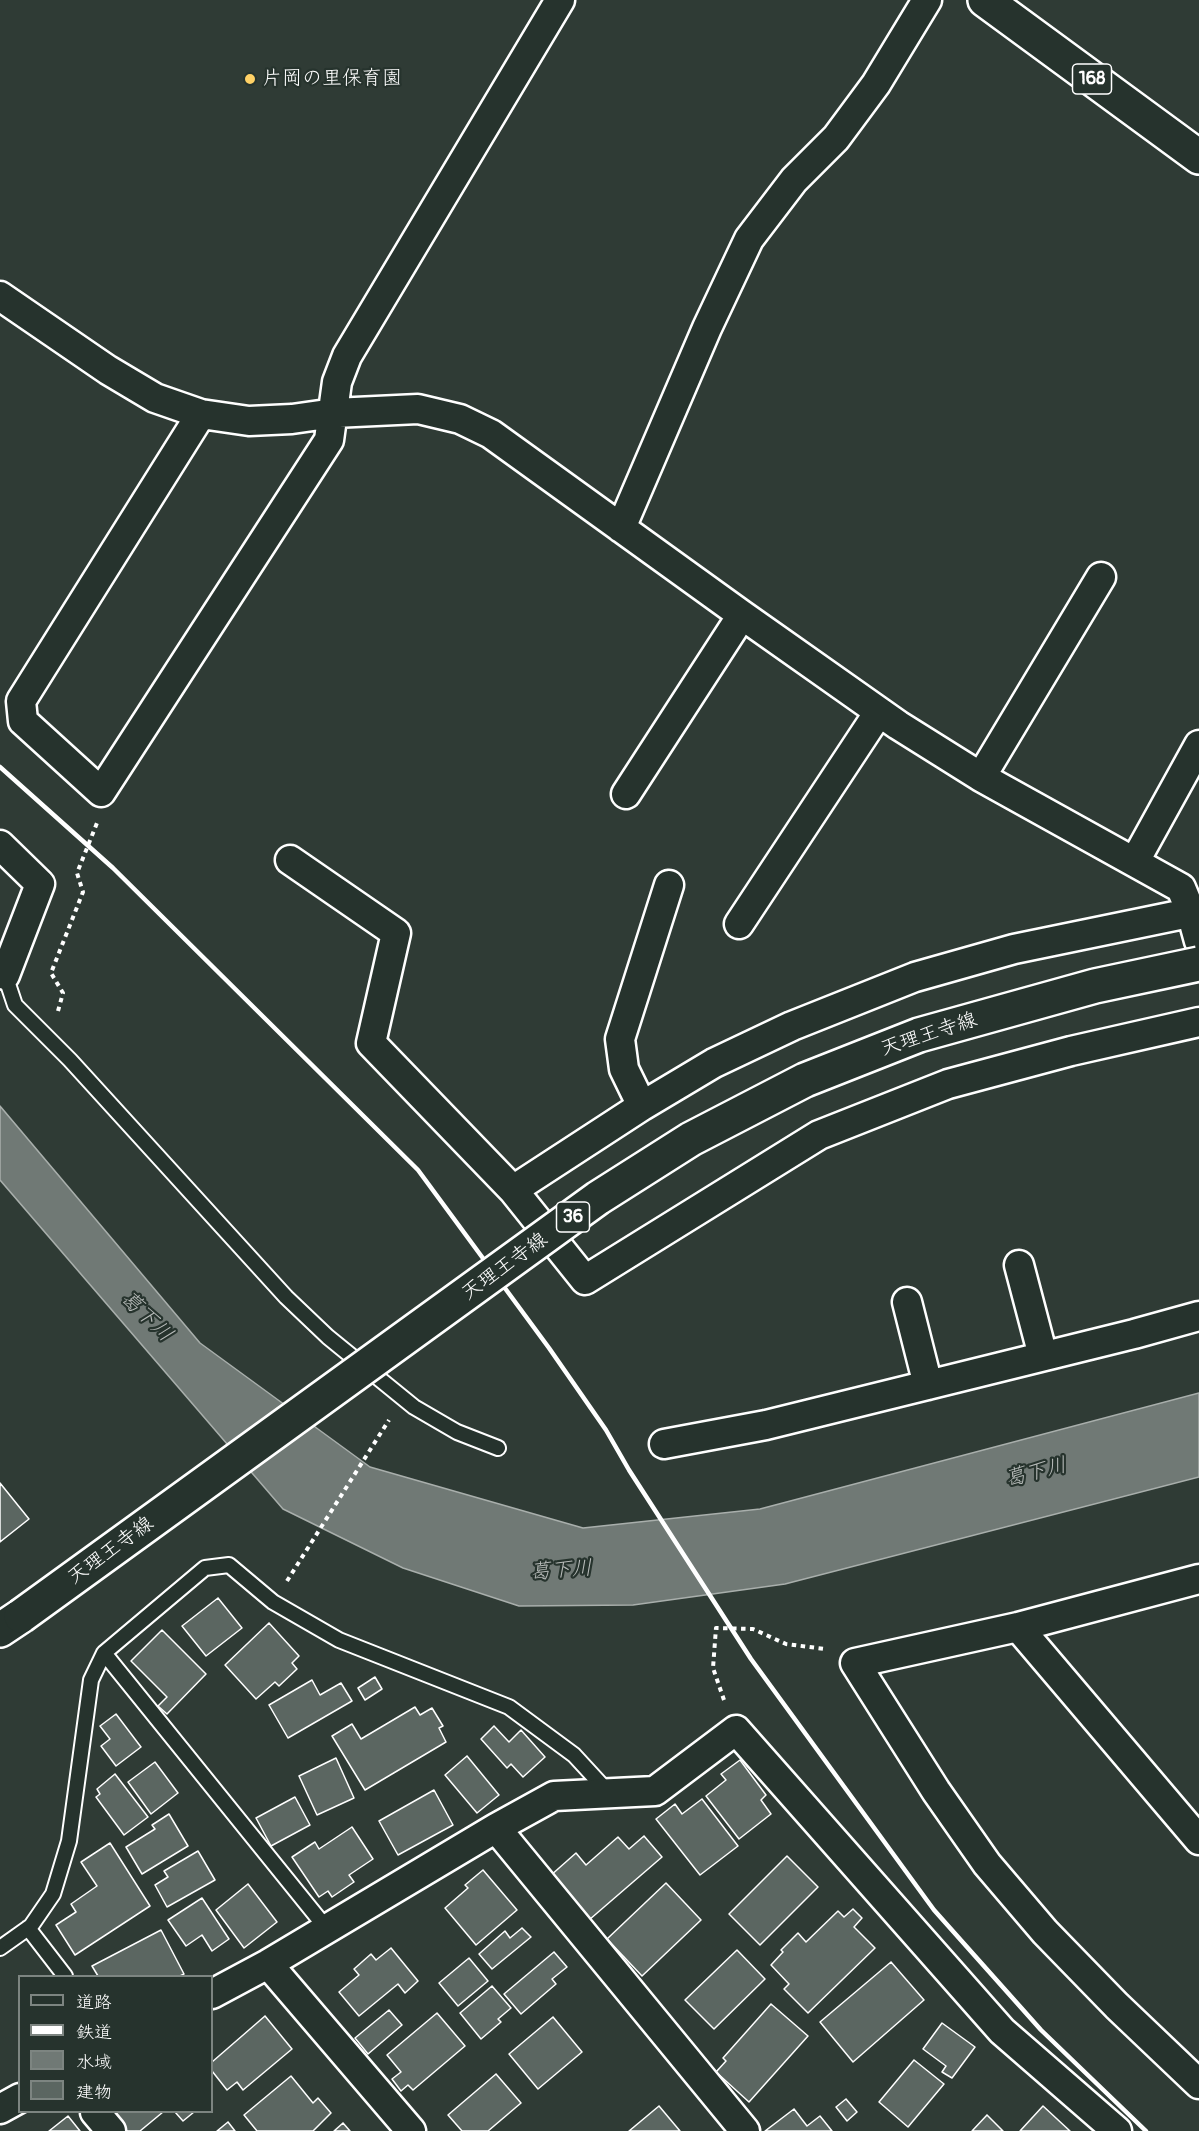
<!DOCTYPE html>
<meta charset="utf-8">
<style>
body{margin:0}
#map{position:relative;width:1199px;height:2131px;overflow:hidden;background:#2f3b35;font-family:Pangolin,"Klee One",sans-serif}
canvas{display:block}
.legend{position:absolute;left:18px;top:1975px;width:195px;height:138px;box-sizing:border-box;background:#26332d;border:2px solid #7d8581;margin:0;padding:8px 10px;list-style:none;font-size:18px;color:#fff}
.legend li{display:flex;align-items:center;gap:12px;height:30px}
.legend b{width:30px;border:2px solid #7d8581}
</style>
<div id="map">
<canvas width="1199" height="2131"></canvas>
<ul class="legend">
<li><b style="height:8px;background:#26332d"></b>道路</li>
<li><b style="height:8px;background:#fff"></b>鉄道</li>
<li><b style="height:16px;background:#707975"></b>水域</li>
<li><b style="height:16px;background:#5b6661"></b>建物</li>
</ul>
</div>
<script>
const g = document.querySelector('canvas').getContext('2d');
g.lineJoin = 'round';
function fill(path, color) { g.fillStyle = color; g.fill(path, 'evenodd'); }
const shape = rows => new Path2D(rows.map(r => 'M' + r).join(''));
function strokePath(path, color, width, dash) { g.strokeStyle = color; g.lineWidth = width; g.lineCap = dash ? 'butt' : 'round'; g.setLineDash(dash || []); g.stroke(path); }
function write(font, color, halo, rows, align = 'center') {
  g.font = font + ' Pangolin,"Klee One",sans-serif'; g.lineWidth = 4.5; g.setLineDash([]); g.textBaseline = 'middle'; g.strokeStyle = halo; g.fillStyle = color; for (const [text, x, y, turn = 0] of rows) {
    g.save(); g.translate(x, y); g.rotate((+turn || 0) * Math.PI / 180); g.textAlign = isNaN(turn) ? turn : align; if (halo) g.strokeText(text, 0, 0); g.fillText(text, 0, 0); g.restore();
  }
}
const water = shape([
 [0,1106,200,1343,370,1467,583,1528,760,1509,1199,1393,1199,1477,785,1584,633,1605,519,1606,403,1568,283,1509,0,1180,0,1106]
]);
fill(water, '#707975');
strokePath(water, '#a9afac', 1.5);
const building = shape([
 [0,1483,29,1519,0,1542,0,1483],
 [218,1598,242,1628,206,1656,182,1626,218,1598],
 [269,1623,299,1656,292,1663,297,1669,279,1686,275,1682,256,1699,225,1665,269,1623],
 [162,1630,206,1674,167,1714,158,1706,167,1697,131,1661,162,1630],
 [375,1677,382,1689,365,1700,358,1688,375,1677],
 [312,1680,320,1695,341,1683,352,1701,288,1738,269,1705,312,1680],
 [415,1707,420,1715,432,1708,443,1726,439,1728,446,1742,365,1790,332,1736,352,1724,361,1739,415,1707],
 [116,1714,141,1747,116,1766,101,1746,110,1739,100,1726,116,1714],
 [494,1726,509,1742,521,1730,545,1757,523,1777,511,1764,507,1768,481,1739,494,1726],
 [467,1756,499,1795,477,1813,445,1775,467,1756],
 [336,1758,354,1798,317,1815,299,1776,336,1758],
 [740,1760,766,1795,761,1800,771,1814,739,1839,706,1796,726,1780,721,1774,740,1760],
 [155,1762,178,1793,151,1814,128,1782,155,1762],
 [115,1774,148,1817,124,1835,96,1797,100,1794,97,1789,115,1774],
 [434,1790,453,1825,398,1855,379,1821,434,1790],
 [295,1797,310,1825,271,1846,256,1818,295,1797],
 [702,1799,738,1846,700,1875,656,1819,675,1804,682,1814,702,1799],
 [169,1814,188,1846,142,1874,126,1847,155,1829,152,1825,169,1814],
 [352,1827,373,1859,349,1875,354,1882,332,1897,328,1891,319,1897,292,1857,315,1842,319,1849,352,1827],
 [644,1836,662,1857,589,1920,550,1876,576,1853,586,1865,618,1837,629,1849,644,1836],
 [110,1843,150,1906,75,1955,56,1925,76,1912,71,1904,97,1886,81,1862,110,1843],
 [198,1851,215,1880,167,1907,155,1885,168,1877,164,1871,198,1851],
 [787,1856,818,1887,760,1945,729,1914,787,1856],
 [483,1870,517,1910,476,1945,445,1908,468,1888,465,1885,483,1870],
 [666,1883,701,1920,642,1976,607,1939,666,1883],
 [248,1884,277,1922,244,1948,216,1910,248,1884],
 [202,1898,229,1939,212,1951,202,1935,186,1946,168,1920,202,1898],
 [853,1909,862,1918,854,1927,875,1948,808,2013,784,1989,789,1984,771,1965,783,1952,781,1950,798,1933,806,1942,838,1911,844,1917,853,1909],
 [522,1928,531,1937,492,1969,479,1954,505,1931,510,1938,522,1928],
 [161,1930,184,1974,180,1976,98,1976,92,1966,161,1930],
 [391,1948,418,1981,405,1993,398,1984,359,2016,339,1992,359,1975,354,1969,371,1954,376,1960,391,1948],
 [737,1950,765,1979,714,2029,685,2000,737,1950],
 [554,1952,567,1967,552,1979,556,1984,521,2014,504,1994,554,1952],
 [469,1958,488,1981,458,2006,439,1983,469,1958],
 [891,1962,924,2000,853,2062,820,2022,891,1962],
 [492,1986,511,2008,498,2019,501,2022,481,2039,460,2013,492,1986],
 [771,2004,808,2036,749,2102,716,2072,726,2061,723,2058,771,2004],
 [389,2010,402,2025,368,2054,355,2038,389,2010],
 [437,2013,465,2046,413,2090,408,2085,401,2091,392,2079,401,2072,387,2055,437,2013],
 [265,2016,292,2049,243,2090,237,2082,227,2090,212,2071,212,2062,265,2016],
 [553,2017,582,2052,538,2089,509,2054,553,2017],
 [942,2023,975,2047,952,2078,942,2072,946,2066,923,2049,942,2023],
 [914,2060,944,2084,908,2127,879,2102,914,2060],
 [496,2074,521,2103,488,2131,462,2131,448,2115,496,2074],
 [291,2076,313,2103,318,2098,331,2113,313,2131,257,2131,244,2115,291,2076],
 [846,2099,857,2112,847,2121,836,2107,846,2099],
 [659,2106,680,2131,629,2131,659,2106],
 [1043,2106,1070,2131,1020,2131,1043,2106],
 [794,2109,807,2126,820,2116,832,2131,765,2131,794,2109],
 [110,2112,163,2112,140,2131,127,2131,110,2112],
 [175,2112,194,2112,183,2121,175,2112],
 [987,2115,1003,2131,972,2131,987,2115],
 [68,2116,80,2131,49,2131,68,2116],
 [228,2122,235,2131,217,2131,228,2122],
 [343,2123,350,2131,334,2131,343,2123]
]);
fill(building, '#5b6661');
strokePath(building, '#fff', 1.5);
const lane = shape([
 [5,975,15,1005,70,1060,286,1297,328,1337,414,1407,457,1432,498,1448],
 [28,1928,65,1976],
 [327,1929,104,1653,205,1568,229,1565,273,1602,339,1640,509,1707,574,1755,608,1792],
 [0,1948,31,1926,53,1894,69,1841,91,1680,104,1653]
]);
const street = shape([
 [0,296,108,370,155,398,201,414,249,421,292,419,334,413,418,409,460,419,491,434,742,615,898,725,981,777,1181,888,1191,912,1199,941],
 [201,414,21,701,23,721,101,792,329,440,337,382,347,356,560,0],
 [621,528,707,328,749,239,794,180,836,138,876,84,927,0],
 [981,777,1101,577],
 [626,794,742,615],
 [0,845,40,884,5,975,0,971],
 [290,860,396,933,371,1043,513,1190,585,1280,819,1135,948,1084,1071,1051,1199,1022],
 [1135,861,1199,745],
 [739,924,879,712],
 [642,1106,624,1069,620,1039,669,885],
 [513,1190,642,1106,714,1063,792,1026,915,977,1014,949,1199,911],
 [1019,1265,1043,1356],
 [907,1302,928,1385],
 [664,1444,766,1425,1134,1334,1199,1316],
 [1199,1579,1018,1627,855,1663,936,1791,987,1864,1045,1932,1117,2006,1199,2084],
 [1018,1627,1199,1840],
 [496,1828,745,2131],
 [268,1964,411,2131],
 [212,1994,268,1964,496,1828,554,1796,655,1791,736,1730,1002,2031,1117,2131],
 [0,2109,20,2098],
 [95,2112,111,2131]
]);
const primary = shape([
 [0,1630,21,1616]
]);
const highway = shape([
 [985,0,1199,157]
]);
strokePath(lane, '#fff', 18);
strokePath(street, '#fff', 33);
strokePath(primary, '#fff', 38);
strokePath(highway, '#fff', 38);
strokePath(shape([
 [58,1011,63,993,51,973,83,892,77,873,97,823],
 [287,1581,389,1420],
 [724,1700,713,1668,716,1628,753,1629,786,1644,825,1649]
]), '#fff', 4, [4.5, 4.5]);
strokePath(lane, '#26332d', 14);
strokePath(street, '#26332d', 28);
strokePath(primary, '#26332d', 33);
strokePath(highway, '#26332d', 33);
strokePath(shape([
 [0,767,113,868,418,1170,549,1348,606,1430,629,1470,751,1659,934,1910,1041,2030,1146,2131]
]), '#fff', 4.5);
const primaryBridge = shape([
 [21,1616,598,1198,691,1139,805,1080,919,1035,1095,986,1199,964]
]);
strokePath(primaryBridge, '#fff', 38, []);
strokePath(primaryBridge, '#26332d', 33);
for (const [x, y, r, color] of [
 [250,79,6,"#ffd166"]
]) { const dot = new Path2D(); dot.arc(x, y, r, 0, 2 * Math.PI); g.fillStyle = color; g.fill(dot); strokePath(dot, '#26332d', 2); }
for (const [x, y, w] of [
 [1092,79,39],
 [573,1217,33]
]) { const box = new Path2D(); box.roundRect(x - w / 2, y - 15, w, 30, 4.5); g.fillStyle = '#26332d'; g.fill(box); strokePath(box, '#fff', 1.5); }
write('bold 18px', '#fff', null, [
 ["168",1092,79],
 ["36",573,1217]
]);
write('20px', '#fff', '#26332d', [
 ["片岡の里保育園",262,79]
], 'left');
write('20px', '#fff', '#26332d', [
 ["天理王寺線",929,1035,-18],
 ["天理王寺線",505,1267,-36],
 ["天理王寺線",111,1551,-36]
]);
write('italic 21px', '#b8bcba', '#26332d', [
 ["葛下川",146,1317,44],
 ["葛下川",1036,1473,-14],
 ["葛下川",561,1571,-4]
]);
</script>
